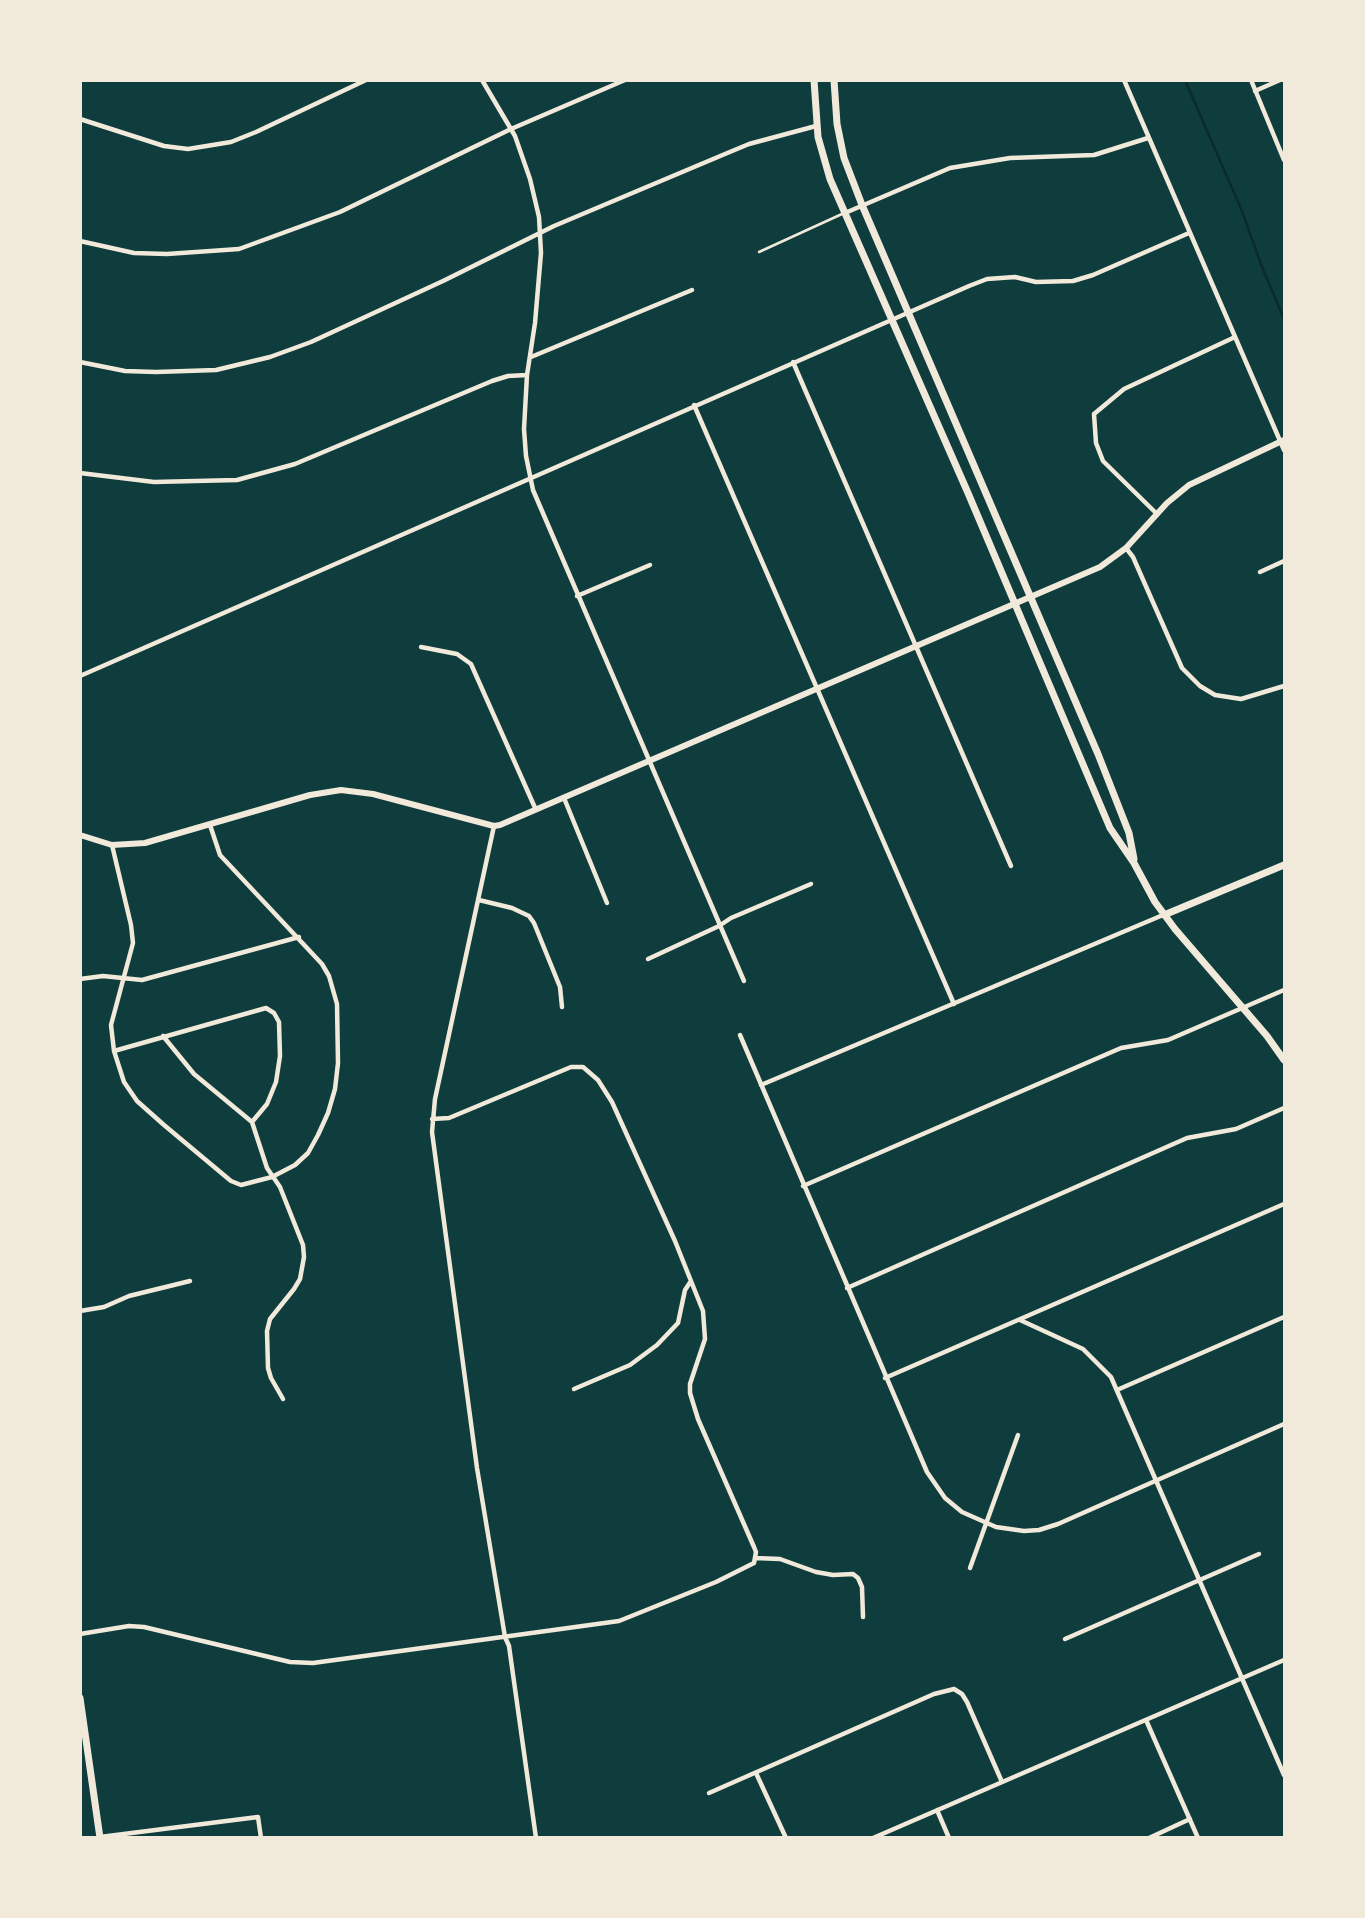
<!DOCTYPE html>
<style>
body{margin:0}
#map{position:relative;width:1365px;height:1918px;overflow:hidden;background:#0f3d3e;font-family:Montserrat,sans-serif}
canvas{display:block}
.frame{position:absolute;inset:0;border:82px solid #f1e9da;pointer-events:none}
</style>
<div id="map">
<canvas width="1365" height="1918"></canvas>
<div class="frame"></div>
</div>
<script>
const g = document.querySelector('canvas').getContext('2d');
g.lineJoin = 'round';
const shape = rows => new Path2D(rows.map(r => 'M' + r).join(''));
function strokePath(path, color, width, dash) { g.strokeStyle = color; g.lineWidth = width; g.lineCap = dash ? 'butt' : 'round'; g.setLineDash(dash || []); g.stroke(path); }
strokePath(shape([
 [1185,80,1242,211,1262,267,1284,319]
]), '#0a2a2b', 2.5);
strokePath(shape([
 [759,252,842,214]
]), '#f1e9da', 2.5);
strokePath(shape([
 [482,80,515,136,530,179,539,217,541,253,535,323,527,375,524,429,526,456,533,490,744,981],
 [1124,80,1284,450],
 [1251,80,1284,160],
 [1255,91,1280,80],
 [80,119,164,146,188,149,231,142,256,132,366,80],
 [845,213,950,168,1010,158,1094,155,1148,138],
 [80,241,134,253,167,254,239,249,340,212,511,129,625,80],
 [531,357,692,290],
 [80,362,125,371,156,372,216,370,270,357,311,342,443,281,554,226,725,154,749,144,816,126],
 [793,362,1011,866],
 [694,405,954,1004],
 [80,473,154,482,237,480,295,464,492,381,508,376,527,375],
 [1157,514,1103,461,1096,443,1094,414,1124,389,1235,337],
 [1126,548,1133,557,1182,668,1200,686,1215,695,1241,699,1284,686],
 [1260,572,1284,561],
 [577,596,650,565],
 [421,647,457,654,471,664,536,810],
 [80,676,969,286,987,279,1015,277,1036,282,1073,281,1093,275,1189,233],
 [564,798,607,903],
 [494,826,435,1099,432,1132,477,1468,505,1637,509,1646,536,1838],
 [112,845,131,925,133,943,111,1025,114,1051,124,1082,137,1101,164,1125,231,1181,241,1185,272,1177,295,1165,308,1153,318,1135,328,1113,335,1089,338,1063,337,1004,329,976,322,964,220,855,210,825],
 [479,900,512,908,529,916,534,923,560,987,562,1007],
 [648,959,719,926,731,918,811,884],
 [80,979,103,976,142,980,299,937],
 [740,1035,927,1472,945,1498,962,1512,996,1527,1024,1531,1039,1530,1058,1524,1284,1424],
 [163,1036,194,1074,252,1122,267,1168,280,1187,303,1245,304,1257,300,1279,294,1289,270,1319,267,1331,268,1368,271,1378,283,1399],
 [114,1051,266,1008,274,1013,279,1022,280,1056,276,1082,267,1104,252,1122],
 [761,1085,1163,915],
 [803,1186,1121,1048,1168,1040,1284,990],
 [847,1288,1187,1138,1236,1129,1284,1108],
 [80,1311,104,1307,129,1296,190,1281],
 [1020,1320,1083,1349,1111,1377,1284,1775],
 [885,1378,1284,1204],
 [574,1389,630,1365,657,1345,678,1323,685,1290,691,1281],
 [1117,1390,1284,1317],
 [755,1558,780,1559,816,1572,833,1575,853,1574,858,1578,862,1587,863,1617],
 [970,1568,1018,1435],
 [80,1634,129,1626,144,1627,290,1662,313,1663,619,1621,716,1582,754,1563,756,1552,754,1547,698,1419,690,1393,690,1384,705,1339,703,1311,675,1241,612,1102,598,1080,583,1067,571,1067,449,1118,432,1119],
 [1065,1639,1259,1554],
 [1146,1720,1198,1838],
 [756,1773,786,1838],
 [709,1793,934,1694,954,1689,962,1694,967,1702,1002,1782],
 [937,1810,949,1838],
 [100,1837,258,1817,261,1838],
 [873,1838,1284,1660],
 [1149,1838,1190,1819]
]), '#f1e9da', 4.5);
strokePath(shape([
 [80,835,112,845,145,843,310,795,341,790,373,794,494,826,500,825,1100,567,1126,548,1167,503,1189,485,1284,440]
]), '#f1e9da', 6);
strokePath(shape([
 [814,80,818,137,830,179,968,493,1110,828,1134,863,1155,902,1175,929,1267,1036,1284,1060],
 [834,80,837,124,844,158,862,205,1098,754,1129,833,1134,859],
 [1164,915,1284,865],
 [80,1698,100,1838]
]), '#f1e9da', 7);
</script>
